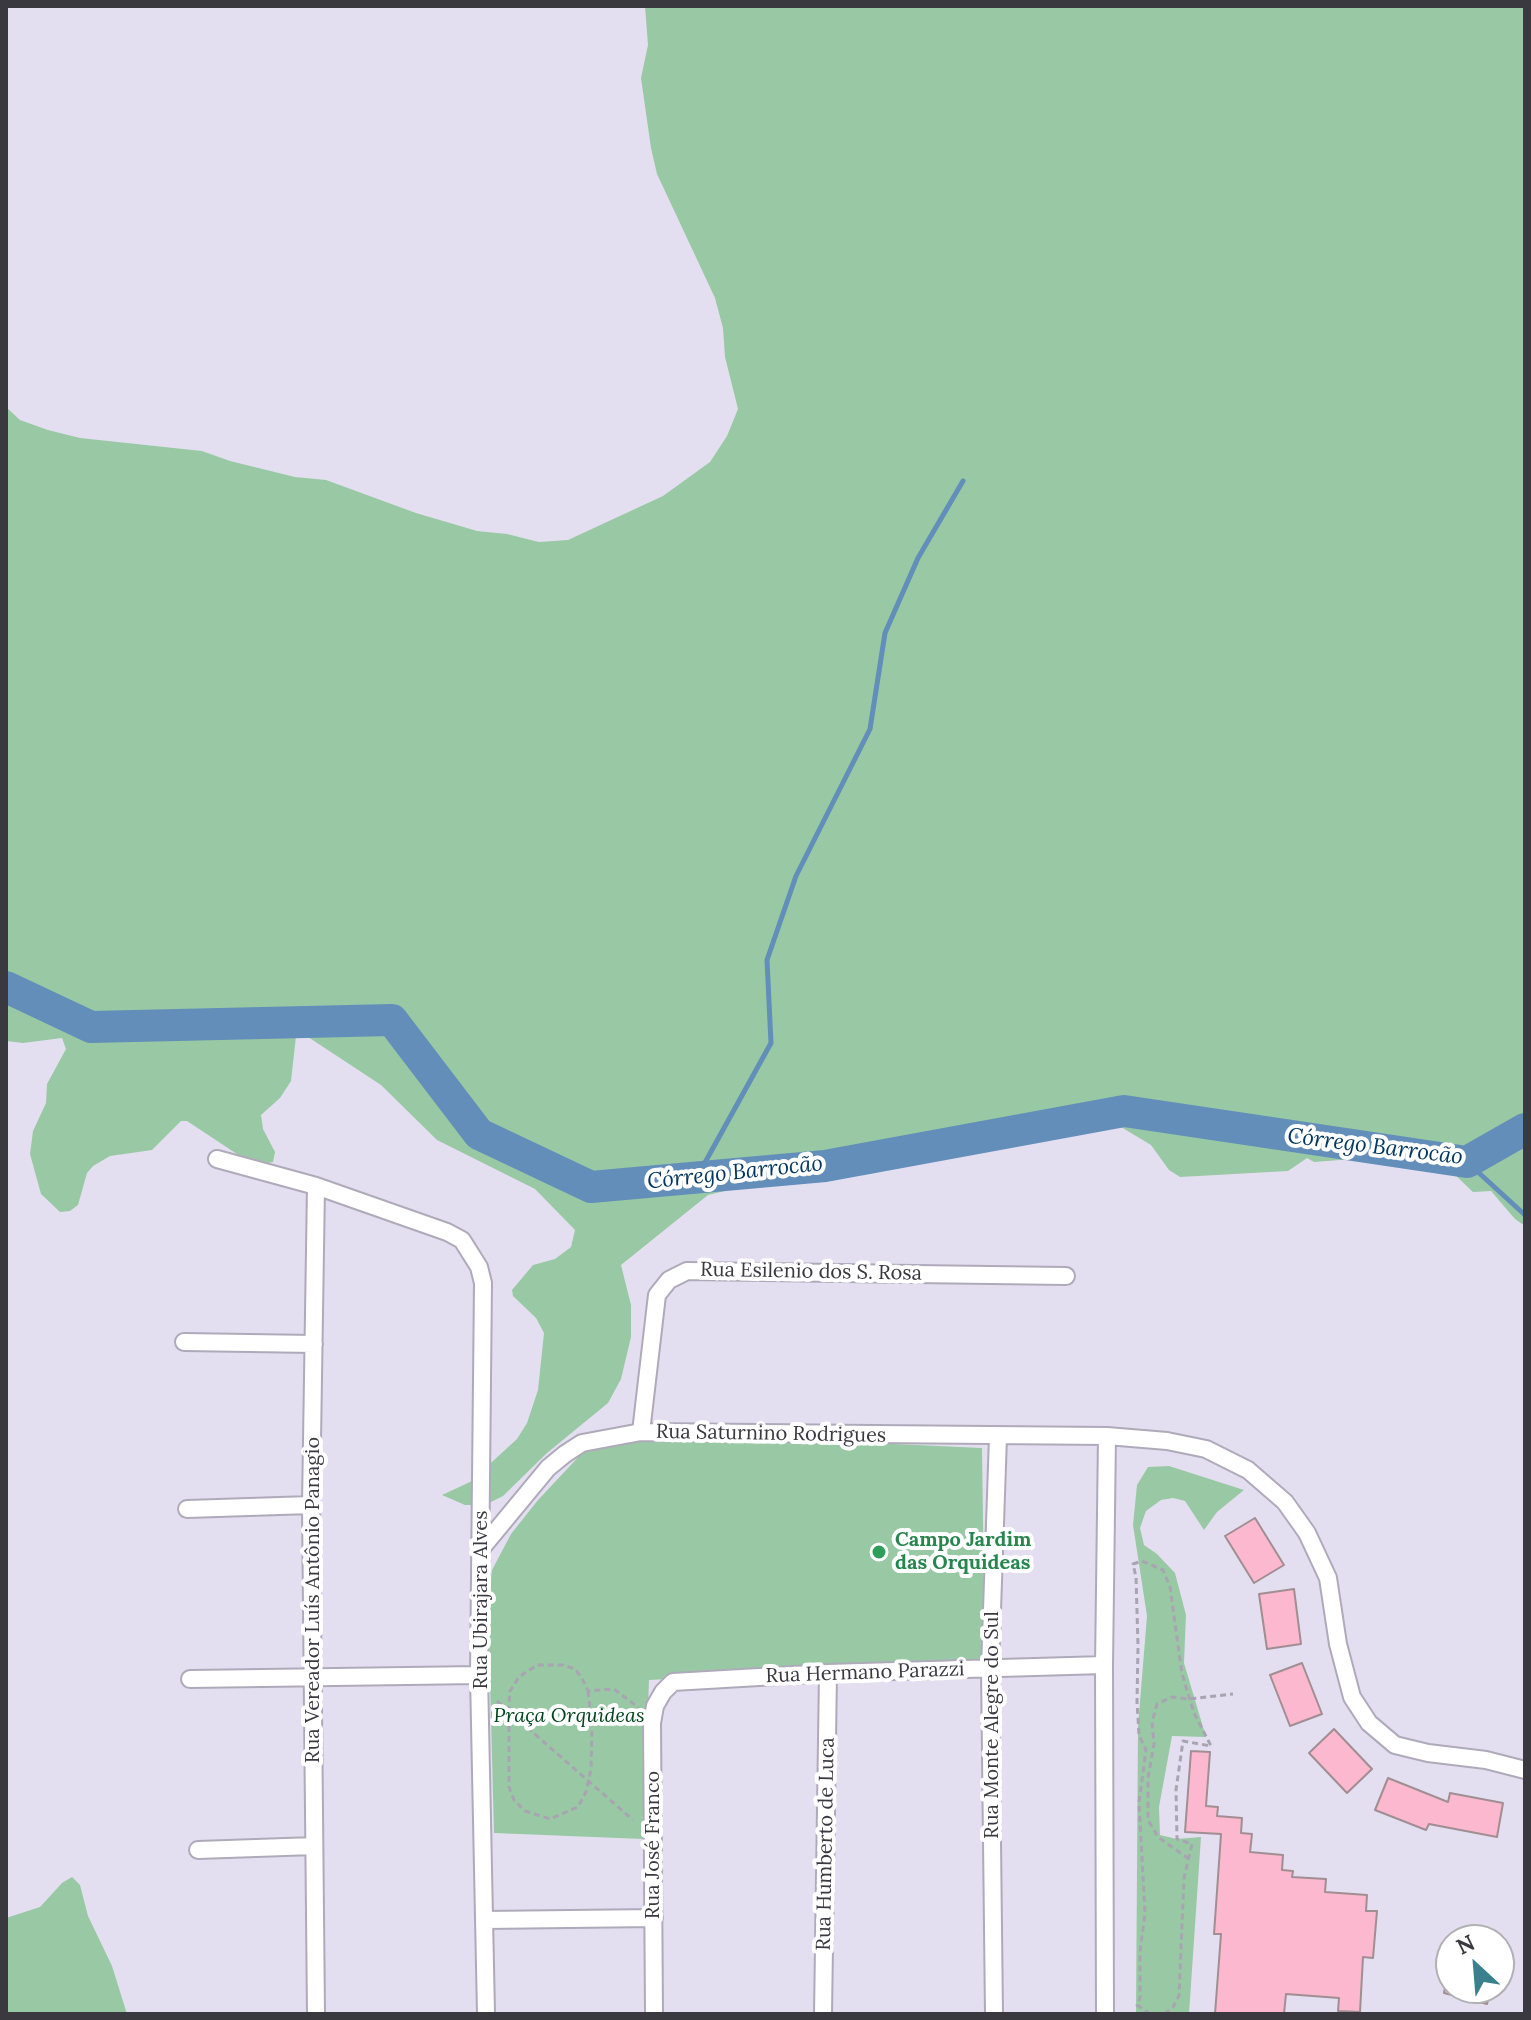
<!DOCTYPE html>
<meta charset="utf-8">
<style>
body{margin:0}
#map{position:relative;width:1531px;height:2020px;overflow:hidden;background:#e4dff0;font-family:Lora,serif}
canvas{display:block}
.frame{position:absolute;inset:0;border:8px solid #3b3940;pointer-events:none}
.north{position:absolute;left:1435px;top:1924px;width:80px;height:80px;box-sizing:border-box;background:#fff;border:2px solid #b1b0b3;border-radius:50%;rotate:334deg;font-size:22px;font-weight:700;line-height:32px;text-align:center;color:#3b3940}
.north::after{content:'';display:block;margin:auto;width:28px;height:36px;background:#3b808d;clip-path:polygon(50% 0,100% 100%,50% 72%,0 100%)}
</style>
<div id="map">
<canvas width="1531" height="2020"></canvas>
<div class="frame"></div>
<div class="north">N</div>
</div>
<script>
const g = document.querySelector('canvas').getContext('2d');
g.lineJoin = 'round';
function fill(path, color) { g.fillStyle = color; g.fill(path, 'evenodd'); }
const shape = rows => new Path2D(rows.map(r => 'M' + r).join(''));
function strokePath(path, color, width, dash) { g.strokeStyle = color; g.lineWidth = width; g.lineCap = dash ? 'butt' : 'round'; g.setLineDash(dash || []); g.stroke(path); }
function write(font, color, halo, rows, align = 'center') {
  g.font = font + ' Lora,serif'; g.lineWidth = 8; g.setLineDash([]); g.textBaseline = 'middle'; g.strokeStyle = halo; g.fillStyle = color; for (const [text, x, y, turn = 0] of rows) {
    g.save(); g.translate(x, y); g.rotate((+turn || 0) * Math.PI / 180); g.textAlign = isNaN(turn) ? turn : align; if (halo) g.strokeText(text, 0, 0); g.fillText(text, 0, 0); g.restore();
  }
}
fill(shape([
 [645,6,1525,6,1525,1226,1515,1219,1491,1191,1473,1192,1432,1153,1314,1162,1307,1158,1288,1171,1180,1177,1169,1170,1151,1145,1121,1127,1040,1114,1007,1118,961,1133,916,1137,881,1145,775,1179,708,1195,621,1265,631,1305,631,1337,621,1379,608,1403,547,1453,503,1496,485,1505,465,1505,442,1495,470,1482,517,1439,527,1423,538,1390,544,1333,536,1318,513,1296,512,1290,533,1265,555,1259,571,1247,575,1230,535,1189,437,1140,381,1085,305,1035,296,1036,291,1081,280,1098,261,1115,263,1129,275,1152,273,1162,262,1164,246,1160,187,1121,181,1121,152,1150,110,1156,93,1166,87,1173,78,1205,70,1211,60,1212,41,1194,30,1154,33,1131,46,1103,47,1084,66,1049,62,1038,23,1043,6,1041,6,407,20,420,48,430,80,438,202,451,230,461,295,477,326,480,416,513,477,531,507,534,539,542,568,540,663,496,710,462,727,436,738,409,725,357,723,328,715,298,657,174,651,148,641,78,648,45],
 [653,1433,982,1448,985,1663,649,1680,643,1839,494,1833,488,1605,492,1570,511,1534,538,1500,584,1451],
 [1169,1466,1244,1490,1217,1512,1204,1530,1185,1501,1173,1498,1161,1500,1146,1511,1140,1528,1144,1545,1157,1554,1175,1573,1186,1615,1184,1663,1206,1737,1172,1736,1159,1807,1160,1835,1177,1839,1201,1837,1189,2014,1136,2014,1138,1726,1147,1616,1133,1525,1137,1485,1148,1467],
 [72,1877,80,1885,88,1916,112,1966,127,2014,6,2014,6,1918,40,1907,62,1883]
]), '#98c9a4');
strokePath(shape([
 [1467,1162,1525,1215],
 [697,1177,771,1043,767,960,796,876,870,729,885,633,918,558,963,481]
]), '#638eba', 5);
strokePath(shape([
 [6,987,91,1027,392,1020,479,1134,591,1187,825,1166,1124,1111,1467,1162,1525,1129]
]), '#638eba', 32);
const building = shape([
 [1255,1518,1284,1565,1254,1583,1225,1536,1255,1518],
 [1294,1589,1301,1644,1267,1649,1259,1594,1294,1589],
 [1302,1663,1322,1714,1290,1726,1270,1675,1302,1663],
 [1334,1729,1372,1769,1347,1793,1309,1753,1334,1729],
 [1191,1751,1210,1752,1206,1806,1218,1807,1217,1816,1242,1818,1241,1833,1252,1834,1250,1852,1283,1855,1282,1870,1293,1871,1292,1877,1326,1879,1325,1892,1367,1895,1366,1911,1377,1911,1373,1958,1363,1957,1360,2012,1338,2011,1339,1998,1286,1994,1284,2014,1215,2014,1221,1934,1214,1934,1221,1834,1185,1832,1191,1751],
 [1388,1778,1448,1802,1450,1793,1503,1803,1497,1837,1429,1824,1426,1830,1375,1810,1388,1778],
 [1445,1988,1491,1988,1487,2004,1444,1993,1445,1988]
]);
fill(building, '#fbb8ce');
strokePath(building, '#a08e93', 2);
const minor = shape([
 [217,1159,316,1186,447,1232,462,1240,479,1267,483,1283,479,1675,486,2014],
 [184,1342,314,1344],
 [641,1432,657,1295,669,1280,687,1271,1066,1276],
 [187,1509,311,1505],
 [481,1549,548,1468,565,1454,582,1443,641,1432,1107,1436,1167,1441,1206,1449,1248,1470,1285,1502,1307,1533,1328,1578,1338,1644,1352,1697,1369,1723,1395,1745,1428,1753,1486,1760,1525,1770],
 [190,1679,479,1675],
 [198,1850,314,1846],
 [485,1920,654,1918],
 [316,2014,311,1505,316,1186],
 [654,2014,652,1723,655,1706,663,1692,673,1682,828,1673,1104,1665],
 [823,2014,828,1673],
 [994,2014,990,1668,998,1437],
 [1105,2014,1104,1665,1107,1436]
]);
strokePath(minor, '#afaaba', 20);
strokePath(shape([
 [588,1691,592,1726,591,1769,586,1792,578,1807,550,1819,525,1811,514,1800,509,1787,509,1703,510,1691,519,1677,537,1665,563,1665,575,1669,582,1678,588,1691,614,1689,639,1708],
 [497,1701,633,1820],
 [1189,1859,1158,1837,1148,1820,1148,1778,1154,1744,1152,1722,1157,1704,1172,1697,1189,1699,1233,1694],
 [1150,2014,1137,2005,1140,1998,1140,1952,1145,1913,1139,1803,1146,1750,1139,1735,1137,1702,1138,1646,1136,1577,1133,1564,1142,1561,1163,1570,1170,1587,1182,1674,1194,1713,1211,1746,1183,1741,1176,1790,1177,1839,1192,1844,1184,1878,1179,1996,1173,2007,1164,2014]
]), '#a8a4b1', 3, [6, 4]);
strokePath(minor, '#fff', 16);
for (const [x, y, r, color] of [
 [879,1552,8,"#2e9e5b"]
]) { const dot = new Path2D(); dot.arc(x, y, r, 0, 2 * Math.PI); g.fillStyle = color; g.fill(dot); strokePath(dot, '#fff', 3); }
write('20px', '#3b3940', '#fff', [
 ["Rua Esilenio dos S. Rosa",811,1272,1],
 ["Rua Saturnino Rodrigues",771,1434,1],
 ["Rua Vereador Luís Antônio Panagio",313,1600,-90],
 ["Rua Ubirajara Alves",481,1600,-90],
 ["Rua Hermano Parazzi",865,1673,-2],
 ["Rua Monte Alegre do Sul",992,1725,-90],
 ["Rua Humberto de Luca",826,1844,-89],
 ["Rua José Franco",653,1845,-90]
]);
write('bold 20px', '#27864d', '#fff', [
 ["Campo Jardim",895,1540],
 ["das Orquideas",895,1563]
], 'left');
write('italic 20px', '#00431d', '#fff', [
 ["Praça Orquideas",569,1716]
]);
write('italic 22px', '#023660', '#fff', [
 ["Córrego Barrocão",1375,1147,7],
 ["Córrego Barrocão",735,1173,-6]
]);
</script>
